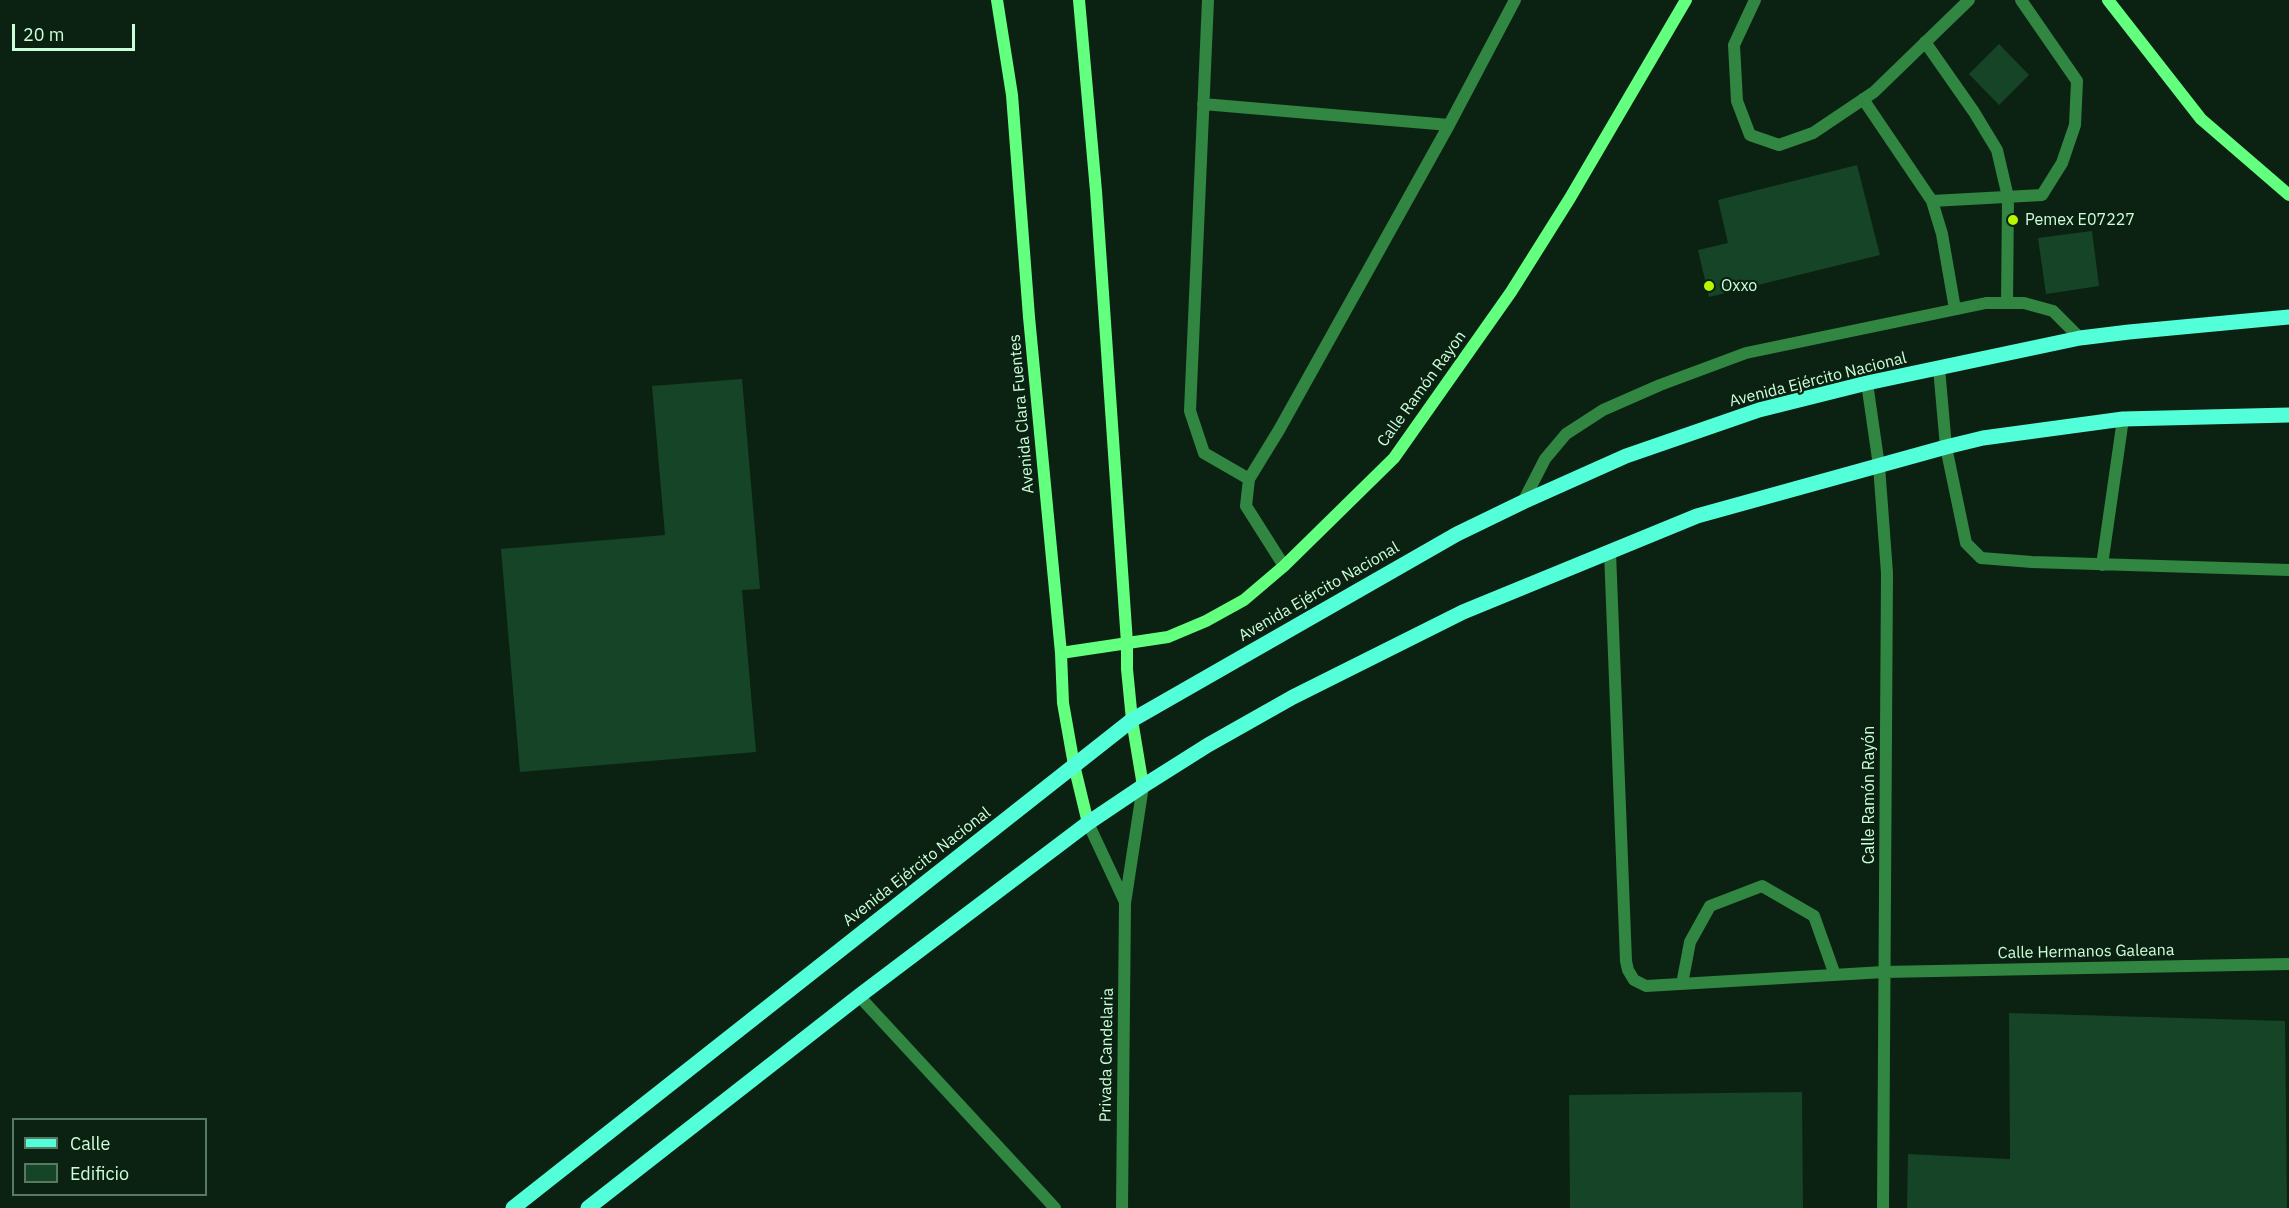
<!DOCTYPE html>
<meta charset="utf-8">
<style>
body{margin:0}
#map{position:relative;width:2289px;height:1208px;overflow:hidden;background:#0b2212;font-family:"IBM Plex Sans",sans-serif}
canvas{display:block}
.legend{position:absolute;left:12px;top:1118px;width:195px;height:78px;box-sizing:border-box;background:#0b2212;border:2px solid #587a62;margin:0;padding:8px 10px;list-style:none;font-size:18px;color:#ccffd9}
.legend li{display:flex;align-items:center;gap:12px;height:30px}
.legend b{width:30px;border:2px solid #587a62}
.scale{position:absolute;left:12px;top:24px;width:123px;height:27px;box-sizing:border-box;border:3px solid #ccffd9;border-top:0;padding-left:8px;font-size:18px;line-height:21px;white-space:nowrap;color:#ccffd9;-webkit-text-stroke:4px #0b2212;paint-order:stroke}
</style>
<div id="map">
<canvas width="2289" height="1208"></canvas>
<ul class="legend">
<li><b style="height:8px;background:#53ffd8"></b>Calle</li>
<li><b style="height:16px;background:#154526"></b>Edificio</li>
</ul>
<div class="scale">20 m</div>
</div>
<script>
const g = document.querySelector('canvas').getContext('2d');
g.lineJoin = 'round';
function fill(path, color) { g.fillStyle = color; g.fill(path, 'evenodd'); }
const shape = rows => new Path2D(rows.map(r => 'M' + r).join(''));
function strokePath(path, color, width, dash) { g.strokeStyle = color; g.lineWidth = width; g.lineCap = dash ? 'butt' : 'round'; g.setLineDash(dash || []); g.stroke(path); }
function write(font, color, halo, rows, align = 'center') {
  g.font = font + ' "IBM Plex Sans",sans-serif'; g.lineWidth = 4.5; g.setLineDash([]); g.textBaseline = 'middle'; g.strokeStyle = halo; g.fillStyle = color; for (const [text, x, y, turn = 0] of rows) {
    g.save(); g.translate(x, y); g.rotate((+turn || 0) * Math.PI / 180); g.textAlign = isNaN(turn) ? turn : align; if (halo) g.strokeText(text, 0, 0); g.fillText(text, 0, 0); g.restore();
  }
}
fill(shape([
 [1999,44,2029,75,1999,105,1969,74],
 [1857,165,1880,255,1709,297,1698,250,1728,243,1718,200],
 [2092,231,2099,286,2046,294,2038,238],
 [742,379,760,589,742,590,756,752,520,772,501,549,665,535,652,386],
 [2009,1013,2285,1021,2287,1208,1907,1208,1908,1154,2010,1159],
 [1802,1092,1803,1208,1570,1208,1569,1095]
]), '#154526');
strokePath(shape([
 [1208,0,1190,411,1204,453,1249,479,1279,430,1449,125,1515,0],
 [1755,0,1734,45,1737,101,1750,135,1779,145,1813,133,1874,92,1969,0],
 [1925,42,1974,112,1997,150,2008,197,2007,303],
 [1863,99,1932,201,1942,234,1955,309],
 [1203,104,1449,125],
 [1932,201,2042,195,2062,163,2075,125,2077,81,2021,0],
 [1939,368,1946,447,1966,543,1981,558,2032,562,2289,570],
 [1249,479,1246,506,1284,566],
 [1523,502,1545,459,1566,434,1603,410,1660,385,1746,353,1986,303,2024,303,2053,311,2080,338],
 [1610,552,1626,961,1628,970,1634,980,1646,986,1884,972],
 [2102,565,2123,419],
 [1682,984,1690,942,1710,906,1762,886,1814,916,1835,975]
]), '#318641', 12);
strokePath(shape([
 [1867,383,1879,466,1887,573,1883,1208],
 [1088,823,1125,902],
 [1884,972,2289,964],
 [859,996,1055,1208],
 [1122,1208,1125,903,1143,786]
]), '#318641', 12);
strokePath(shape([
 [997,0,1012,95,1029,317,1061,653,1063,703,1074,765,1088,823],
 [1079,0,1096,191,1127,643,1127,669,1132,720,1143,786],
 [2108,0,2201,119,2289,195],
 [1061,653,1168,637,1206,621,1244,600,1284,566,1394,458,1511,292,1570,198,1686,0]
]), '#63ff7e', 12);
strokePath(shape([
 [513,1208,1132,720,1457,534,1523,502,1626,456,1759,410,1867,383,2080,338,2129,332,2289,317],
 [588,1208,859,996,1088,823,1143,786,1208,745,1293,697,1463,612,1697,516,1946,447,1983,438,2123,419,2289,415]
]), '#53ffd8', 15);
for (const [x, y, r, color] of [
 [2013,220,6,"#b9f700"],
 [1709,286,6,"#b9f700"]
]) { const dot = new Path2D(); dot.arc(x, y, r, 0, 2 * Math.PI); g.fillStyle = color; g.fill(dot); strokePath(dot, '#0b2212', 2); }
write('16px', '#ccffd9', '#0b2212', [
 ["Pemex E07227",2025,220],
 ["Oxxo",1721,286]
], 'left');
write('16px', '#ccffd9', '#0b2212', [
 ["Avenida Ejército Nacional",1818,380,-14],
 ["Calle Ramón Rayon",1422,389,-54],
 ["Avenida Clara Fuentes",1022,414,-95],
 ["Avenida Ejército Nacional",1319,592,-30],
 ["Calle Ramón Rayón",1869,795,-90],
 ["Avenida Ejército Nacional",917,867,-38],
 ["Calle Hermanos Galeana",2086,952,-1],
 ["Privada Candelaria",1107,1055,-89]
]);
</script>
